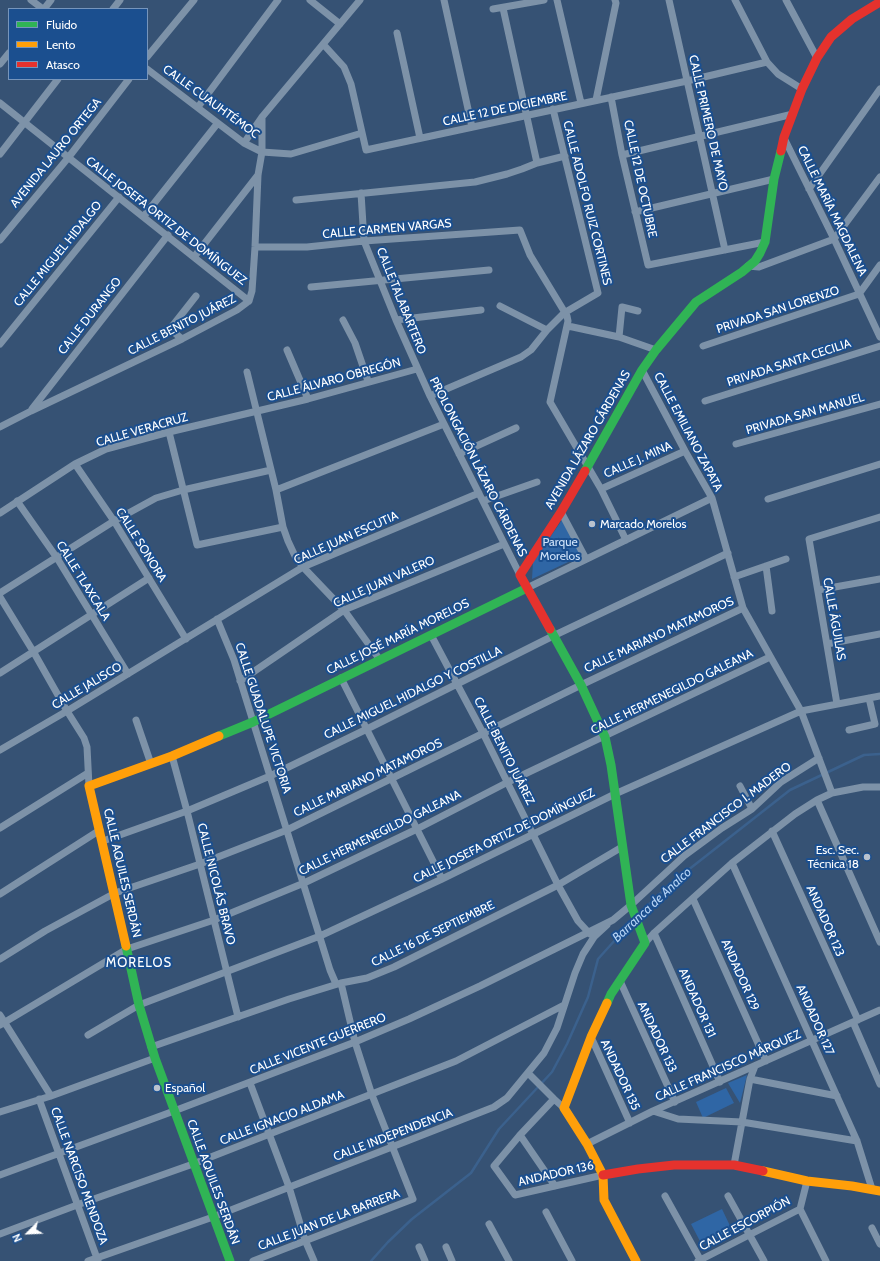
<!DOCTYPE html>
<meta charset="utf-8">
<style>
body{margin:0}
#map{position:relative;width:880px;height:1261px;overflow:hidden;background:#365274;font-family:Cabin,sans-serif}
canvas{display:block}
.legend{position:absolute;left:8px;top:8px;width:140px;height:72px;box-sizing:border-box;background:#1b4f8f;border:1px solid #7695bc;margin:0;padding:5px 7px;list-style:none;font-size:12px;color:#fff}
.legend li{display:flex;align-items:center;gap:8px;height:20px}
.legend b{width:20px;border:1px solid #7695bc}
.north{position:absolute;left:8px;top:1213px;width:40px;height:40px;-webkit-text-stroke:3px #1b4f8f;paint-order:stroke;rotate:246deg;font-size:11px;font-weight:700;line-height:16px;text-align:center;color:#fff}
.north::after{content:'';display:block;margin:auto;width:14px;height:18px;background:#fff;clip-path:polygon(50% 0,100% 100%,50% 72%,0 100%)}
</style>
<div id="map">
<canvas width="880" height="1261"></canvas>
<ul class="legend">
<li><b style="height:5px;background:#30b455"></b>Fluido</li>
<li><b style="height:5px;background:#ff9f0a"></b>Lento</li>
<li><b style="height:5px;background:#e5322d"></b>Atasco</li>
</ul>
<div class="north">N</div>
</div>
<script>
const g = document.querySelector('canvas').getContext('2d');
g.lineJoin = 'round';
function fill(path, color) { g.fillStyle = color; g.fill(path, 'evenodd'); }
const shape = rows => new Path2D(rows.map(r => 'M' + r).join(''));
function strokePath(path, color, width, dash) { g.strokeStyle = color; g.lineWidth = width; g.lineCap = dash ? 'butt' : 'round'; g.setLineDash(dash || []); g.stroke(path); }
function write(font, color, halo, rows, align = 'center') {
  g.font = font + ' Cabin,sans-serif'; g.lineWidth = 4; g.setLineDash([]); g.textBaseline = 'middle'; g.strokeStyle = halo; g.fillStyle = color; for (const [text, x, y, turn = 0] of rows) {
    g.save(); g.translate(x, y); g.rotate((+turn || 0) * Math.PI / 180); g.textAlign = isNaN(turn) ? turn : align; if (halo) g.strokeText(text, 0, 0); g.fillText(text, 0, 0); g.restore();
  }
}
fill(shape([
 [562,520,581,556,532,579,533,562],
 [747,1075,740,1103,728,1083],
 [726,1088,734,1103,703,1118,696,1102],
 [722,1209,732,1230,702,1245,691,1224]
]), '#2f66a5');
strokePath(shape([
 [638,915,669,885,790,790,864,755,880,754],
 [371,1261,388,1242,412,1219,471,1173,499,1129,552,1072,567,1044,588,997,598,959,634,919]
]), '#3b618d', 2.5);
strokePath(shape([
 [31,0,43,9],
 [310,0,340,24],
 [444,0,472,127],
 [557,0,581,103],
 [669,0,725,250],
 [735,0,767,62,778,74,802,89],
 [786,0,817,58],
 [503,8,537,163],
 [44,9,51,0],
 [113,9,120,0],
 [493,9,544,0],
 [397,33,420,138],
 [323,44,344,67,351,84,366,150,687,81,767,62],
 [147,57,194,0],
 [0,64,9,53],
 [147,69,244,143,262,152,291,154,362,133],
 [611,97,622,155,648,265,765,242],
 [596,100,616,3,615,0],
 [0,103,249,301],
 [198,107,278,0],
 [784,138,834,239,880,337],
 [244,143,262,117,360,0],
 [0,154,58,79],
 [622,155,793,114],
 [809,189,880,89],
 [361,193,364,241,396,320,430,396,520,575],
 [296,200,475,182,507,174,522,169,537,163,565,156],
 [635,212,774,179],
 [144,216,217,124],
 [0,240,68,158,129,79],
 [255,247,307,247,364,241,520,230,530,255,567,316,568,321,550,402,601,489,626,540],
 [194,257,258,175],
 [748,266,759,267,834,239,880,177],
 [311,287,489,270],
 [500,306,547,330],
 [343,320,355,343,368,381],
 [396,320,481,310],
 [568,326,619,337,656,350],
 [619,337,622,307,638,311],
 [182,339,170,329,196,296],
 [0,344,119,197],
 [703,346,859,294,880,265],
 [287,350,308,399],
 [642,370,685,451,712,498,743,608,801,711,832,793],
 [247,372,276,490,283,527,288,541,295,556,303,567,344,610,380,660],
 [430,396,521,357,531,350,547,330,564,313,598,293,553,109],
 [705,401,880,346],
 [32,409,168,235],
 [0,427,31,411,182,339,237,310,249,301,252,291,255,247,258,175,262,152,262,117],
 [169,432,197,545,283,527],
 [736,444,880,404],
 [459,454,516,428],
 [75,464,114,521,186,639],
 [601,489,685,451],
 [276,490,444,424],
 [768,499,880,464],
 [17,501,57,558,128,674],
 [483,501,537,482],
 [561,512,586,559],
 [0,513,75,464,106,449,169,432,308,399,417,369],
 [766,566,772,611],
 [734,577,786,559],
 [527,588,712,498],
 [818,590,880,579],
 [0,593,114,521,156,498,183,490,271,470],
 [0,597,33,651,67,711,84,738,87,747,89,786],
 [217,619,234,660,330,970,336,984],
 [431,635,483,733,558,885,578,921,590,934],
 [827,644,880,634],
 [0,673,149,578],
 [341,678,442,879],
 [240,681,344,610,504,544],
 [837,704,809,539,880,517],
 [136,720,151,764],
 [849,730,875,724,869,698],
 [0,750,67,711,303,567,479,493],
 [172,756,187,811,238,1017],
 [740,786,752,809],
 [817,800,880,942],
 [0,828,88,773],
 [772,831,858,1020],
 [103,841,187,811,270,776,367,729,553,636,728,553],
 [732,863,857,1141,872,1189],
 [0,894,100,830],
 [693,899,766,1061],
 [654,933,720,1082],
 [645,943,654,933,732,863,795,814,817,800,832,793,863,787,880,787],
 [0,959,45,931,115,893,200,864,287,830,581,685,743,608],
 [620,981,675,1102],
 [0,1015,51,1096],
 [853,1022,880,1084],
 [0,1025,127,949,214,920,304,883,417,829,508,782,770,657],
 [88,1035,139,1005,320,936,442,879,615,794,801,711,880,696],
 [591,1037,630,1123],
 [151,1047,289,999,341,983,367,978,394,967,558,885,622,847],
 [528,1073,554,1099,564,1108],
 [750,1079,837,1096],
 [250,1083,289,1187,305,1240,314,1261],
 [39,1099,98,1261],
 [554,1099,520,1135,494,1166,515,1195,603,1175],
 [653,1111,678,1119,742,1122,857,1141],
 [0,1112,51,1096,155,1058],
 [520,1135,555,1186],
 [587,1144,653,1111,880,1010],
 [734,1165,750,1079,755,1066],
 [0,1175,174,1111,355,1042,409,1019,480,986,613,920,631,905,684,856,722,828,752,809,781,782,819,758],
 [665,1196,701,1261],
 [728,1196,764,1261],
 [800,1209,826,1261],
 [546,1212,572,1261],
 [489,1224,509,1261],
 [872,1228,880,1244],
 [0,1234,77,1205,193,1164,456,1061,564,1005],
 [419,1247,425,1261],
 [446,1247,452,1261],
 [88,1261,213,1217,494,1107,507,1098,544,1053,557,1028,575,973,583,954,594,937,607,925],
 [253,1261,413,1199,372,1095,355,1042,341,983],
 [698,1261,800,1209,807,1181]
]), '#7d92a8', 7);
strokePath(shape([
 [585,471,642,370,656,350,696,302,742,272,755,261,760,253,765,242,774,179,781,151],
 [550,629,581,685,605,737,611,765,631,905,645,943,611,994,607,1003],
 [219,736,253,722,527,588],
 [126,946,139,1005,155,1058,230,1261]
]), '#30b455', 9);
strokePath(shape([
 [126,946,89,786,172,756,219,736],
 [607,1003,591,1037,564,1108,587,1144,603,1175,604,1200,636,1261],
 [763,1171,807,1181,852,1186,880,1191]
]), '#ff9f0a', 9);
strokePath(shape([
 [781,151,784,137,802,89,817,58,831,37,852,19,880,2],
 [550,629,520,575,561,512,585,471],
 [603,1175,638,1169,674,1165,734,1165,763,1171]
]), '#e5322d', 9);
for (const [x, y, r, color] of [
 [592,524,4,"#b9c2ce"],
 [867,857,4,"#b9c2ce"],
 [157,1088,4,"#b9c2ce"]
]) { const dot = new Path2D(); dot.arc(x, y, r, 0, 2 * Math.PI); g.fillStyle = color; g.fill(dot); strokePath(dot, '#1b4f8f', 1.5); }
write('12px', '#fff', '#1b4f8f', [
 ["CALLE CUAUHTÉMOC",211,102,36],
 ["CALLE 12 DE DICIEMBRE",505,109,-12],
 ["CALLE PRIMERO DE MAYO",708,123,77],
 ["AVENIDA LAURO ORTEGA",56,153,-51],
 ["CALLE 12 DE OCTUBRE",640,179,78],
 ["CALLE ADOLFO RUIZ CORTINES",587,203,76],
 ["CALLE MARÍA MAGDALENA",832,211,64],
 ["CALLE JOSEFA ORTIZ DE DOMÍNGUEZ",166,221,38],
 ["CALLE CARMEN VARGAS",387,229,-5],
 ["CALLE MIGUEL HIDALGO",58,254,-51],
 ["CALLE TALABARTERO",401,301,68],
 ["PRIVADA SAN LORENZO",778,310,-18],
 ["CALLE DURANGO",90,316,-52],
 ["CALLE BENITO JUÁREZ",182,325,-27],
 ["PRIVADA SANTA CECILIA",789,363,-18],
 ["CALLE ÁLVARO OBREGÓN",334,380,-15],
 ["PRIVADA SAN MANUEL",805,414,-16],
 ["CALLE VERACRUZ",142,430,-16],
 ["CALLE EMILIANO ZAPATA",688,432,62],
 ["AVENIDA LÁZARO CÁRDENAS",588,440,-60],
 ["CALLE J. MINA",638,460,-24],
 ["PROLONGACIÓN LÁZARO CÁRDENAS",478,467,63],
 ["CALLE JUAN ESCUTIA",346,538,-24],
 ["CALLE SONORA",141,545,58],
 ["CALLE TLAXCALA",83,581,58],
 ["CALLE JUAN VALERO",384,582,-24],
 ["CALLE ÁGUILAS",834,619,80],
 ["CALLE MARIANO MATAMOROS",659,635,-25],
 ["CALLE JOSÉ MARÍA MORELOS",398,637,-26],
 ["CALLE JALISCO",87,686,-31],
 ["CALLE HERMENEGILDO GALEANA",672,692,-26],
 ["CALLE MIGUEL HIDALGO Y COSTILLA",413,693,-26],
 ["CALLE GUADALUPE VICTORIA",263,718,72],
 ["CALLE BENITO JUÁREZ",504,751,63],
 ["CALLE MARIANO MATAMOROS",368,778,-26],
 ["CALLE FRANCISCO I. MADERO",726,813,-37],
 ["CALLE HERMENEGILDO GALEANA",380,833,-26],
 ["CALLE JOSEFA ORTIZ DE DOMÍNGUEZ",504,836,-26],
 ["CALLE AQUILES SERDÁN",122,873,77],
 ["CALLE NICOLÁS BRAVO",216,884,76],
 ["ANDADOR 123",825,921,66],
 ["CALLE 16 DE SEPTIEMBRE",433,934,-26],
 ["ANDADOR 129",740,975,66],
 ["ANDADOR 131",697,1003,66],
 ["ANDADOR 127",815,1020,66],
 ["ANDADOR 133",657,1037,65],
 ["CALLE VICENTE GUERRERO",318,1044,-22],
 ["CALLE FRANCISCO MÁRQUEZ",728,1066,-24],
 ["ANDADOR 135",620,1075,65],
 ["CALLE IGNACIO ALDAMA",282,1118,-21],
 ["CALLE INDEPENDENCIA",393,1135,-21],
 ["ANDADOR 136",556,1174,-13],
 ["CALLE NARCISO MENDOZA",79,1176,70],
 ["CALLE AQUILES SERDÁN",213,1182,70],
 ["CALLE JUAN DE LA BARRERA",329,1220,-21],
 ["CALLE ESCORPIÓN",745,1224,-28]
]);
write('12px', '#fff', '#1b4f8f', [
 ["Marcado Morelos",600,524],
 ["Esc. Sec.",859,850,"right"],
 ["Técnica 18",859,864,"right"],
 ["Español",165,1088]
], 'left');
write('12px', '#cfe3fa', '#1b4f8f', [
 ["Parque",560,542],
 ["Morelos",560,556]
]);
write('italic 13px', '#b5d3f5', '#1b4f8f', [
 ["Barranca de Analco",652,905,-43]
]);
g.letterSpacing = '1px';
write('13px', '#fff', '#1b4f8f', [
 ["MORELOS",139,963]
]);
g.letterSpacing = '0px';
</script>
